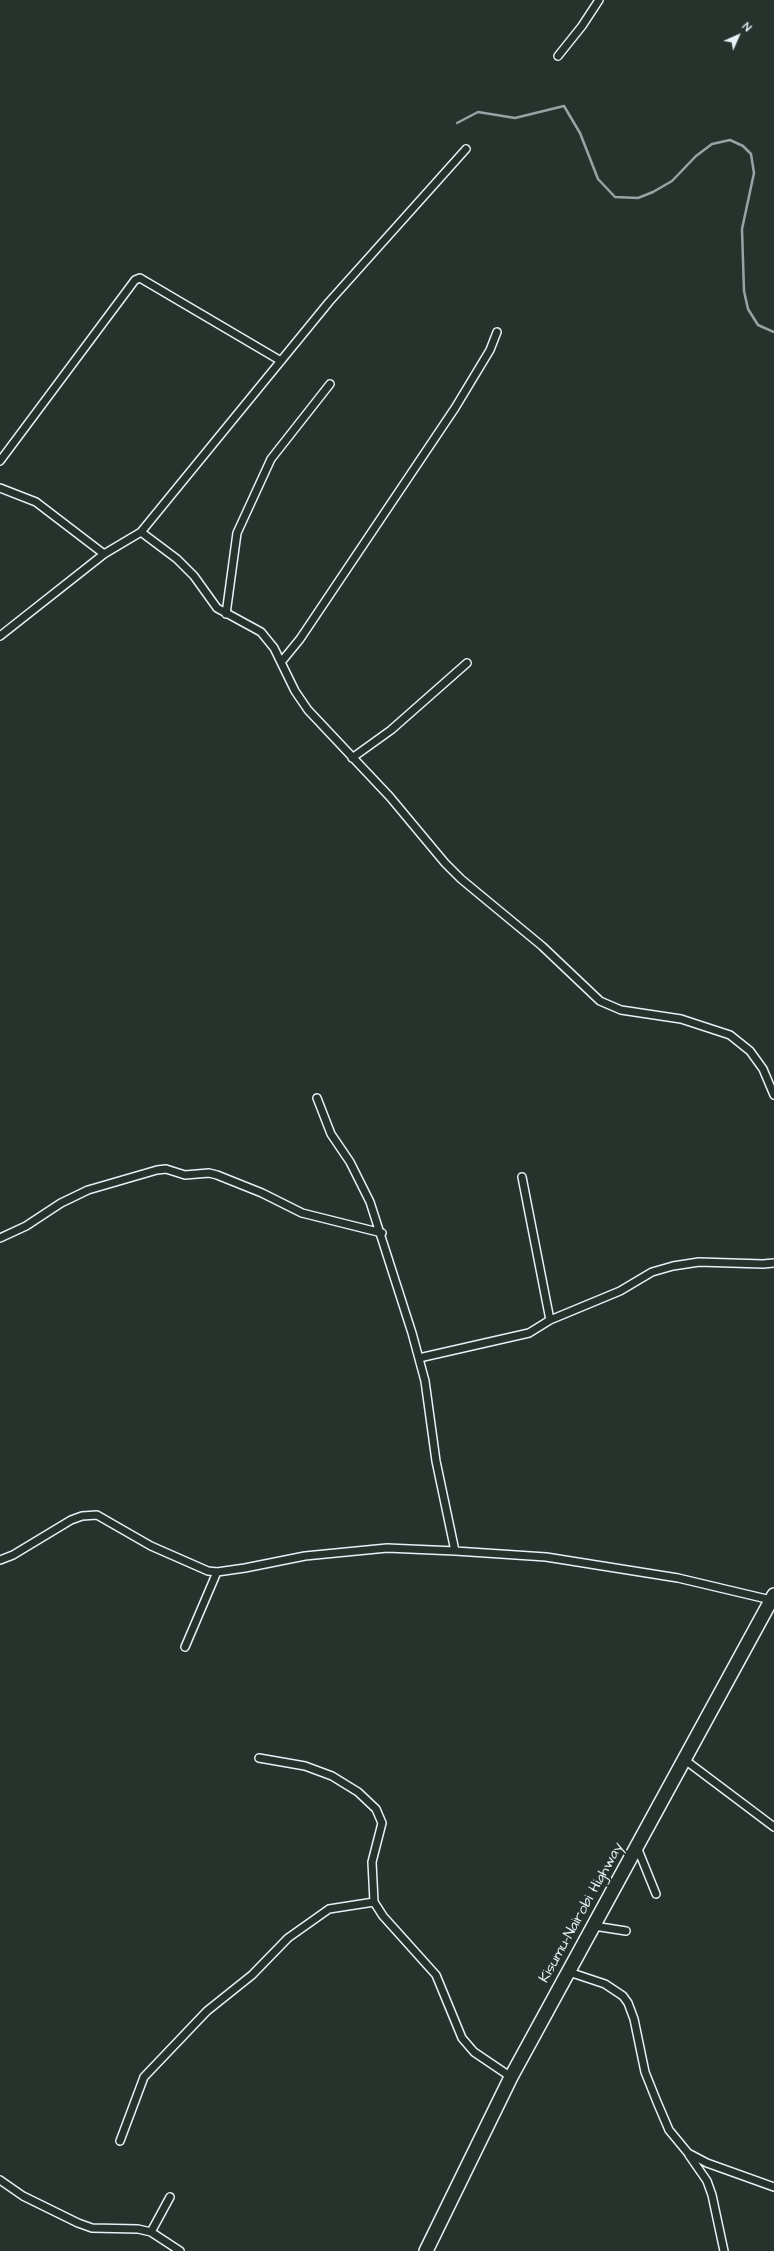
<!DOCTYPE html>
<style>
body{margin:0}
#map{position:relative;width:774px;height:2251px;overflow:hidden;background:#26332d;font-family:"Architects Daughter",sans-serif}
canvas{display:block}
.north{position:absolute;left:718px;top:16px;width:40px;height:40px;-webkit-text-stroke:3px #26332d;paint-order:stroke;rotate:45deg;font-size:11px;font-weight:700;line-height:16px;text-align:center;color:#e8f1f8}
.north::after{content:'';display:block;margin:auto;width:14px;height:18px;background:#e8f1f8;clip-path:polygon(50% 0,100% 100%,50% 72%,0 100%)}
</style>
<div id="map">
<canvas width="774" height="2251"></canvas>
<div class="north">N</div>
</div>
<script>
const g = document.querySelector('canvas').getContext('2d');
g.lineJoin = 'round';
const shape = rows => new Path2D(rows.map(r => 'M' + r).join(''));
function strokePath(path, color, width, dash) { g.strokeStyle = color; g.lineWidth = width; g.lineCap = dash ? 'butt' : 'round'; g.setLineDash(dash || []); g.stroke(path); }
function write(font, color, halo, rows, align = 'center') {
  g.font = font + ' "Architects Daughter",sans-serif'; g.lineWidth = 4; g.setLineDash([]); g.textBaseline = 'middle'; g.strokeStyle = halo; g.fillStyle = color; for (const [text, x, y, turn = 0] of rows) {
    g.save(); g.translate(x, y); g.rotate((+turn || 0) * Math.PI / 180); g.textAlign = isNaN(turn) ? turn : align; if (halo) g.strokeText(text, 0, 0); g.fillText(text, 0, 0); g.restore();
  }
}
strokePath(shape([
 [457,123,478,112,515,118,564,106,580,133,598,179,615,197,638,198,653,192,672,181,696,156,712,144,730,140,743,146,751,154,754,173,742,229,744,291,748,309,758,325,774,332]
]), '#98a3a5', 2.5);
const street = shape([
 [558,56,582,26,599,0],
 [0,461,135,280,140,278,281,361],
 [0,488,36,502,104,554],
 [141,532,177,559,194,576,217,608,261,632,274,648,295,691,308,710,390,797,445,863,461,879,542,946,600,1001,621,1010,681,1019,730,1035,750,1051,763,1069,774,1095],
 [226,614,237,533,271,459,330,384],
 [0,636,104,554,141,532,329,302,466,149],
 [282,661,300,639,455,408,490,350,497,332],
 [352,758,391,730,467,663],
 [317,1098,331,1134,350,1162,370,1202,412,1333,425,1381,436,1461,455,1551],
 [522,1177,550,1320],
 [0,1238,26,1226,61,1203,88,1190,157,1170,166,1169,185,1175,209,1173,217,1175,262,1193,302,1213,382,1233],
 [419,1358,529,1333,550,1320,620,1291,652,1272,673,1266,699,1262,763,1264,774,1263],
 [0,1560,13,1555,71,1520,82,1516,97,1515,151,1546,208,1571,217,1572,245,1568,305,1556,387,1548,455,1551,546,1557,678,1578,771,1600],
 [185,1647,217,1572],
 [259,1758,305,1766,332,1776,358,1792,376,1809,382,1823,372,1862,374,1902,383,1916,436,1975,462,2038,474,2052,511,2077],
 [685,1760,774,1827],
 [637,1847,656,1894],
 [594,1926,626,1931],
 [569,1972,605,1984,623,1996,628,2003,634,2019,645,2072,657,2102,669,2130,688,2153,707,2163,774,2187],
 [120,2141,144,2077,207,2011,252,1975,288,1938,329,1909,374,1902],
 [689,2155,707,2181,712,2195,724,2251],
 [0,2180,23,2196,78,2223,92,2228,138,2229,151,2232,180,2251],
 [151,2232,170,2197]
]);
const highway = shape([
 [426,2251,511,2077,774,1595]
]);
strokePath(street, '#e8f1f8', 10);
strokePath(highway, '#e8f1f8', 16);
strokePath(street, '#26332d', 7);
strokePath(highway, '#26332d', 13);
write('15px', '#e8f1f8', '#26332d', [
 ["Kisumu-Nairobi Highway",582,1913,-61]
]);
</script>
